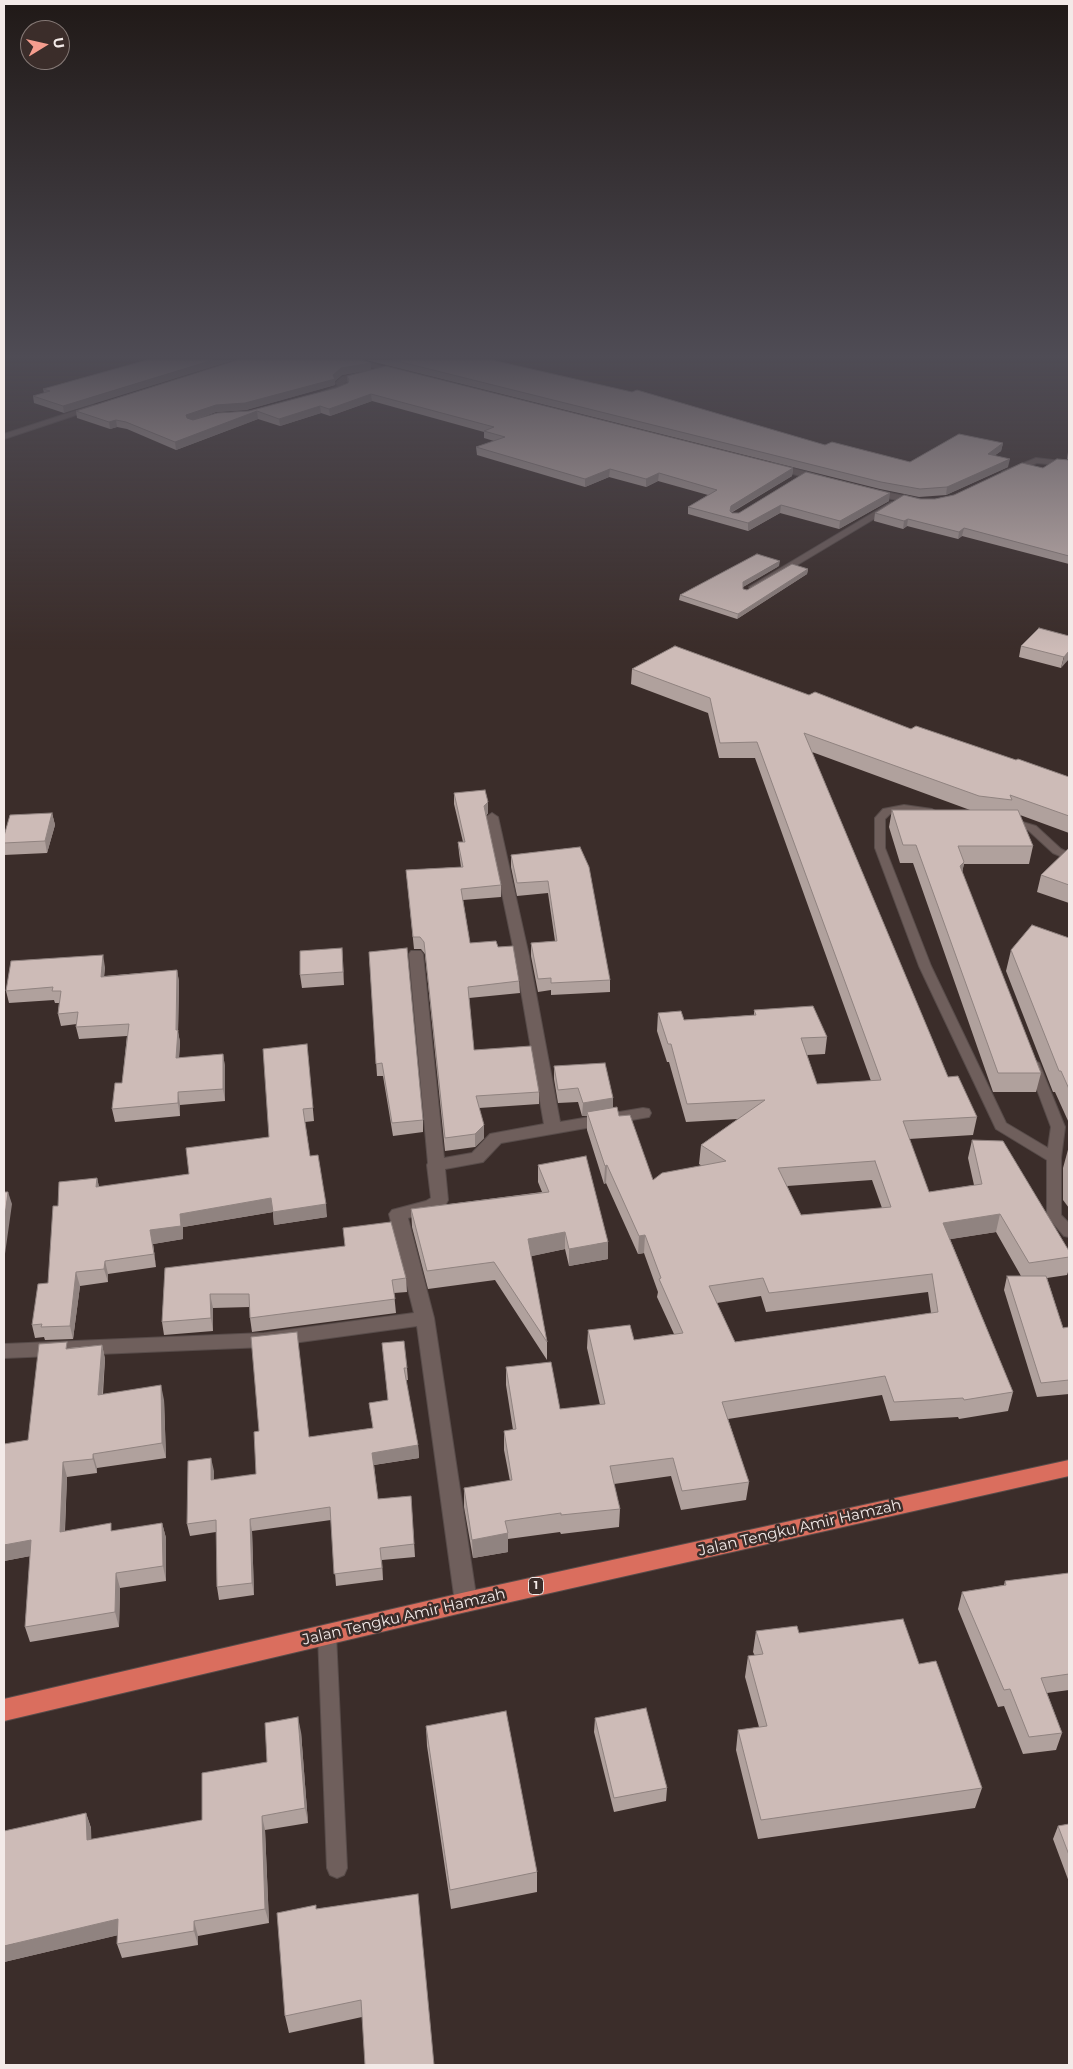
<!DOCTYPE html>
<style>
body{margin:0}
#map{position:relative;width:1073px;height:2069px;overflow:hidden;background:#3b2d2a;font-family:Montserrat,sans-serif}
canvas{display:block}
.frame{position:absolute;inset:0;border:5px solid #f3eae8;pointer-events:none}
.north{position:absolute;left:20px;top:20px;width:50px;height:50px;box-sizing:border-box;background:#3b2d2a;border:1px solid #857976;border-radius:50%;rotate:81deg;font-size:14px;font-weight:700;line-height:20px;text-align:center;color:#f3eae8}
.north::after{content:'';display:block;margin:auto;width:18px;height:22px;background:#f59d8e;clip-path:polygon(50% 0,100% 100%,50% 72%,0 100%)}
</style>
<div id="map">
<canvas width="1073" height="2069"></canvas>
<div class="frame"></div>
<div class="north">U</div>
</div>
<script>
const g = document.querySelector('canvas').getContext('2d');
g.lineJoin = 'round';
const shape = rows => new Path2D(rows.map(r => 'M' + r).join(''));
function strokePath(path, color, width, dash) { g.strokeStyle = color; g.lineWidth = width; g.lineCap = dash ? 'butt' : 'round'; g.setLineDash(dash || []); g.stroke(path); }
function fill(path, color) { g.fillStyle = color; g.fill(path, 'evenodd'); }
function write(font, color, halo, rows, align = 'center') {
  g.font = font + ' Montserrat,sans-serif'; g.lineWidth = 5; g.setLineDash([]); g.textBaseline = 'middle'; g.strokeStyle = halo; g.fillStyle = color; for (const [text, x, y, turn = 0] of rows) {
    g.save(); g.translate(x, y); g.rotate((+turn || 0) * Math.PI / 180); g.textAlign = isNaN(turn) ? turn : align; if (halo) g.strokeText(text, 0, 0); g.fillText(text, 0, 0); g.restore();
  }
}
const service = shape([
 [904,805,932,809,937,812,932,815,904,811,890,814,885,819,885,848,931,966,1006,1123,1048,1148,1051,1127,1027,1063,1033,1059,1039,1063,1065,1127,1061,1158,1061,1215,1069,1223,1069,1237,1064,1236,1047,1216,1047,1160,996,1129,919,966,875,848,875,818,883,809,904,805],
 [1009,818,1036,826,1061,849,1069,853,1069,860,1053,853,1028,830,1005,823,1004,821,1009,818],
 [327,1627,333,1629,336,1635,347,1868,344,1875,337,1878,330,1875,327,1868,318,1635,321,1629,327,1627]
]);
const minor = shape([
 [346,360,359,360,405,373,401,375,346,360],
 [366,372,369,372,369,376,344,383,348,387,347,389,326,394,322,392,338,386,335,383,342,377,366,372],
 [93,405,100,407,4,439,4,434,93,405],
 [1036,458,1069,462,1069,466,1037,463,1009,474,1002,472,1036,458],
 [774,463,825,477,826,479,822,482,771,468,771,464,774,463],
 [871,489,920,499,924,502,920,505,868,494,868,490,871,489],
 [891,502,894,503,894,507,757,589,754,590,749,587,891,502],
 [492,813,498,817,529,956,560,1122,643,1108,649,1109,651,1113,649,1117,643,1118,501,1143,483,1162,445,1169,448,1200,446,1204,437,1210,408,1218,434,1318,477,1602,474,1609,466,1612,458,1609,455,1602,417,1326,264,1347,4,1358,4,1344,264,1333,414,1313,389,1214,392,1210,426,1201,431,1198,427,1165,428,1163,409,954,411,951,421,951,423,954,444,1158,472,1153,490,1134,544,1124,515,956,486,817,492,813]
]);
const trunk = shape([
 [1069,1460,1069,1476,466,1612,4,1721,4,1699,466,1592,1069,1460]
]);
strokePath(service, '#584c4a', 2);
strokePath(minor, '#584c4a', 2);
strokePath(trunk, '#584c4a', 2);
fill(service, '#6f5f5c');
fill(minor, '#6f5f5c');
fill(trunk, '#da6e5e');
fill(shape([
 [147,360,64,413,34,403,33,396,44,393,43,389],
 [366,360,492,360,825,445,910,462,1003,443,1001,451,994,456,1008,467,946,495,919,497,880,489],
 [371,363,371,370,342,375,335,381,335,385,246,410,216,412,203,417,249,411,336,388,348,383,347,376,793,468,792,476,731,513,739,513,806,472,889,501,839,529,780,513,748,531,688,514,688,507,708,495,658,481,646,487,609,477,585,487,477,455,476,447,494,441,484,438,484,432,372,401,330,416,321,413,280,426,258,419,176,450,127,429,117,427,110,429,77,418,76,411],
 [1069,451,1069,459,1067,459,1068,452],
 [1069,460,1069,564,962,536,958,539,907,526,903,529,874,521,875,513,920,499,935,499,954,495],
 [779,566,743,587,743,589,747,590,808,569,807,574,737,619,679,600,680,595],
 [1069,636,1061,668,1019,657,1021,646],
 [632,669,809,695,911,729,1069,777,1069,833,1020,815,1033,846,1029,864,964,864,962,872,1041,1073,1036,1092,993,1092,913,863,900,863,889,827,892,810,970,810,812,752,948,1077,977,1117,973,1135,909,1139,929,1192,974,1185,968,1158,972,1140,1069,1251,1069,1269,1067,1275,1047,1278,1063,1328,1069,1327,1069,1394,1037,1397,1004,1290,1007,1276,1021,1276,996,1232,950,1239,1013,1392,1008,1411,959,1419,958,1417,890,1421,882,1395,728,1419,749,1482,746,1500,681,1510,671,1476,614,1484,620,1509,619,1527,561,1534,560,1532,508,1539,508,1552,473,1558,464,1507,464,1488,510,1481,504,1450,504,1431,513,1430,506,1385,506,1367,560,1409,600,1405,587,1348,588,1330,634,1340,674,1334,657,1297,658,1292,644,1253,638,1254,606,1183,604,1184,587,1130,587,1116,582,1116,578,1102,558,1103,554,1079,554,1066,613,1098,613,1107,619,1116,653,1180,702,1166,699,1164,701,1145,738,1119,686,1122,669,1062,667,1062,657,1031,658,1013,684,1020,754,1015,754,1010,827,1037,825,1054,807,1055,817,1084,871,1081,755,758,719,758,708,713,631,684],
 [872,1180,882,1208,801,1215,787,1186],
 [928,1292,931,1313,735,1342,717,1303,761,1296,766,1312],
 [454,793,488,813,486,816,501,885,501,897,463,900,470,943,498,947,519,981,520,993,469,998,474,1050,539,1092,539,1104,479,1108,484,1125,484,1138,475,1147,445,1151,425,954,421,949,414,949,406,870,461,867,459,853,458,842,463,842,454,804],
 [52,813,55,825,47,853,4,855,4,836],
 [580,847,610,980,610,992,551,995,551,990,538,992,531,956,531,943,555,941,548,893,517,896,511,867,511,855],
 [1069,848,1069,903,1037,892,1041,875],
 [1069,938,1069,1123,1055,1092,1053,1092,1006,971,1011,950],
 [342,948,344,985,302,988,300,975],
 [369,952,423,1120,423,1132,393,1136,383,1076,377,1076],
 [105,967,104,976,177,970,179,982,178,1032,180,1042,179,1058,223,1054,225,1067,225,1101,180,1105,180,1116,115,1122,112,1109,122,1083,127,1036,79,1039,76,1027,77,1024,61,1026,58,1014,59,1003,55,1003,54,1000,9,1003,6,991],
 [307,1044,314,1121,305,1122,310,1156,327,1217,274,1225,273,1212,183,1227,183,1239,153,1244,156,1267,108,1274,108,1282,80,1286,73,1339,45,1340,44,1337,35,1338,32,1325,48,1283,58,1206,97,1178,99,1187,189,1174,269,1137],
 [1069,1146,1069,1208,1063,1200,1063,1168],
 [538,1165,608,1259,569,1266,565,1249,531,1256,547,1342,547,1360,495,1280,428,1289,412,1227,411,1209,542,1192,538,1182],
 [165,1268,406,1278,407,1292,394,1293,396,1313,252,1332,250,1318,250,1307,213,1308,213,1331,164,1335,162,1322],
 [382,1343,407,1368,408,1380,406,1380,418,1445,419,1458,374,1465,378,1499,411,1496,415,1557,382,1560,383,1580,336,1586,331,1520,252,1531,254,1595,219,1600,217,1587,216,1532,190,1536,187,1524,214,1471,214,1480,256,1474,309,1437,373,1428,369,1403,388,1400],
 [102,1345,105,1359,103,1394,164,1400,166,1458,97,1468,97,1473,67,1477,65,1531,113,1531,162,1523,166,1538,166,1581,120,1588,119,1627,30,1642,25,1627,30,1556,4,1561,28,1440,69,1348],
 [1069,1573,1069,1690,1047,1693,1062,1733,1056,1750,1023,1754,1004,1706,998,1707,958,1609,962,1592,1004,1585,1005,1581],
 [756,1631,799,1633,919,1664,982,1788,975,1808,758,1839,736,1750,738,1730,759,1727,745,1677,748,1656,755,1656,753,1652],
 [595,1718,667,1788,666,1801,614,1812,594,1732],
 [426,1726,537,1872,537,1892,451,1909,427,1746],
 [301,1732,308,1823,265,1830,269,1923,198,1936,198,1945,122,1958,117,1944,118,1935,4,1962,86,1813,91,1828,91,1840,202,1820],
 [1069,1824,1069,1882,1053,1839,1058,1826],
 [418,1894,362,2017,289,2033,285,2016,316,1909]
]), '#b0a19d');
fill(shape([
 [213,360,235,360,64,413,63,406],
 [371,363,371,370,342,375,335,381,335,385,246,410,216,412,187,422,186,415,216,405,333,375,341,368],
 [371,394,372,401,330,416,329,409],
 [320,406,321,413,280,426,279,419],
 [257,411,258,419,176,450,175,442],
 [116,420,117,427,110,429,109,422],
 [1003,443,1001,451,987,461,988,454],
 [1010,459,1008,467,946,495,947,487],
 [793,468,792,476,730,513,729,519,731,506],
 [610,469,609,477,585,487,585,479],
 [659,473,658,481,646,487,646,479],
 [890,493,889,501,839,529,840,521],
 [781,505,780,513,748,531,748,523],
 [908,519,907,526,903,529,904,521],
 [964,528,962,536,958,539,959,532],
 [780,561,779,566,743,587,743,582],
 [808,569,807,574,737,619,738,614],
 [1069,651,1069,659,1061,668,1064,657],
 [488,802,488,813,484,817,484,806],
 [52,813,55,825,47,853,45,841],
 [964,862,961,880,960,866],
 [342,948,343,961,344,985,343,972],
 [103,955,105,967,103,989,101,977],
 [177,970,179,982,178,1032,180,1042,178,1071,176,1058],
 [223,1054,225,1067,225,1101,223,1089],
 [178,1092,180,1105,180,1116,178,1103],
 [613,1098,613,1111,587,1112,587,1116,582,1116,583,1103],
 [484,1125,484,1138,475,1147,475,1134],
 [607,1165,606,1183,604,1184,605,1166],
 [97,1178,100,1191,96,1187],
 [8,1192,12,1204,4,1261,4,1224],
 [271,1198,273,1212,183,1227,183,1239,153,1244,156,1267,150,1230,180,1214],
 [326,1204,327,1217,274,1225,273,1212],
 [1000,1214,996,1232,939,1241,943,1223],
 [565,1232,565,1249,528,1257,528,1239],
 [645,1235,644,1253,638,1254,639,1236],
 [608,1242,608,1259,569,1266,569,1249],
 [105,1261,108,1274,108,1282,104,1269],
 [76,1272,80,1286,73,1339,70,1326],
 [210,1294,213,1308,213,1331,211,1318],
 [102,1345,105,1359,101,1409,98,1395],
 [161,1385,164,1400,166,1458,162,1443],
 [418,1445,419,1458,373,1465,372,1453],
 [93,1454,97,1468,97,1473,93,1459],
 [211,1458,214,1471,214,1492,211,1480],
 [63,1462,67,1477,64,1546,60,1532],
 [250,1519,252,1531,254,1595,252,1583],
 [162,1523,166,1538,166,1581,163,1566],
 [508,1533,508,1552,473,1558,472,1540],
 [31,1540,36,1555,4,1561,4,1545],
 [116,1573,120,1588,119,1627,115,1612],
 [298,1717,301,1732,308,1823,305,1808],
 [86,1813,91,1828,92,1855,87,1840],
 [262,1816,265,1830,269,1923,265,1909],
 [118,1919,123,1934,4,1962,4,1946],
 [194,1921,198,1936,198,1945,194,1931]
]), '#908380');
const building = shape([
 [147,360,213,360,63,406,33,396,50,391,43,389,147,360],
 [237,360,361,360,371,363,341,368,333,375,335,379,245,403,216,405,186,415,187,418,193,420,217,413,249,411,336,388,348,383,349,380,347,376,386,366,793,468,731,506,730,511,732,513,739,513,806,472,890,493,840,521,781,505,748,523,688,507,717,490,659,473,646,479,610,469,585,479,476,447,505,437,484,431,494,427,371,394,329,409,320,406,279,419,257,411,175,442,126,422,116,420,109,422,76,411,237,360],
 [393,360,492,360,632,392,637,390,825,445,832,442,910,462,959,434,1003,443,988,454,1010,459,947,487,920,489,881,482,393,360],
 [1057,459,1069,460,1069,556,964,528,959,532,908,519,904,521,875,513,904,495,920,499,935,499,954,495,1022,463,1043,468,1057,459],
 [757,554,780,561,743,582,743,589,747,590,792,564,808,569,738,614,680,595,757,554],
 [1039,628,1069,636,1069,651,1064,657,1021,646,1039,628],
 [675,646,809,695,815,692,911,729,916,726,1016,760,1018,759,1069,777,1069,816,1010,795,1012,800,979,796,804,733,948,1077,958,1076,977,1117,903,1121,929,1192,982,1184,972,1140,1003,1141,1069,1251,1069,1257,1029,1263,1000,1214,943,1223,1013,1392,964,1400,963,1398,894,1402,885,1376,722,1402,749,1482,682,1491,673,1458,610,1466,620,1509,561,1515,561,1513,505,1521,508,1533,472,1540,464,1488,512,1480,504,1431,516,1429,506,1367,551,1362,560,1409,605,1404,588,1330,630,1325,634,1340,683,1333,659,1279,661,1278,645,1235,639,1236,607,1165,605,1166,587,1112,617,1107,619,1116,630,1115,653,1180,662,1173,726,1161,701,1145,765,1100,687,1104,671,1044,668,1044,658,1013,681,1011,684,1020,756,1015,754,1010,813,1006,827,1037,801,1038,817,1084,881,1080,757,742,720,743,710,698,632,669,675,646],
 [875,1161,891,1207,801,1215,778,1168,875,1161],
 [932,1274,938,1312,735,1342,709,1286,763,1278,769,1293,932,1274],
 [485,790,488,802,484,806,501,885,461,889,470,943,496,941,498,947,513,946,519,981,468,987,474,1050,531,1046,539,1092,476,1096,484,1125,475,1134,445,1138,424,942,420,937,413,937,406,870,463,867,458,842,465,842,454,793,485,790],
 [892,810,1018,810,1033,846,958,846,964,862,960,866,1041,1073,998,1073,916,845,903,845,892,810],
 [52,813,45,841,4,843,4,836,10,815,52,813],
 [580,847,589,867,610,980,551,983,551,978,538,979,531,943,557,941,548,881,517,883,511,855,580,847],
 [1069,848,1069,885,1041,875,1069,848],
 [1032,925,1069,938,1069,1089,1061,1071,1059,1071,1011,950,1032,925],
 [342,948,343,972,300,975,300,951,342,948],
 [407,948,423,1120,392,1123,382,1063,376,1064,369,952,407,948],
 [103,955,101,977,177,970,176,1030,178,1030,176,1058,223,1054,223,1089,178,1092,178,1103,112,1109,115,1083,122,1083,129,1024,76,1027,78,1012,58,1014,61,991,52,991,53,987,6,991,11,961,103,955],
 [307,1044,313,1108,303,1109,310,1156,318,1155,326,1204,273,1212,271,1198,180,1214,181,1226,150,1230,154,1254,105,1261,104,1269,76,1272,70,1326,41,1327,42,1324,32,1325,38,1284,48,1283,53,1206,58,1206,59,1182,97,1178,96,1187,189,1174,186,1148,269,1137,263,1049,307,1044],
 [605,1063,613,1098,583,1103,578,1088,558,1090,554,1066,605,1063],
 [586,1156,608,1242,569,1249,565,1232,528,1239,547,1342,494,1262,427,1271,411,1209,549,1192,538,1165,586,1156],
 [4,1192,8,1192,4,1224,4,1192],
 [391,1222,406,1278,392,1280,395,1299,250,1318,249,1294,210,1294,211,1318,162,1322,165,1268,345,1246,343,1228,391,1222],
 [1007,1276,1046,1276,1063,1328,1069,1327,1069,1380,1041,1383,1007,1276],
 [297,1332,309,1437,373,1428,369,1403,388,1400,382,1343,404,1341,407,1368,404,1368,418,1445,372,1453,378,1499,411,1496,414,1544,380,1548,382,1568,334,1574,330,1507,250,1519,252,1583,217,1587,216,1520,187,1524,188,1461,211,1458,211,1480,256,1474,254,1432,259,1431,251,1337,297,1332],
 [67,1342,66,1349,102,1345,98,1395,161,1385,162,1443,93,1454,93,1459,63,1462,60,1532,111,1523,111,1531,162,1523,163,1566,116,1573,115,1612,25,1627,31,1540,4,1545,4,1444,28,1440,39,1344,67,1342],
 [1069,1573,1069,1674,1041,1678,1062,1733,1029,1737,1010,1689,1004,1690,962,1592,1006,1585,1005,1581,1069,1573],
 [903,1619,919,1664,936,1661,982,1788,761,1820,738,1730,767,1726,748,1656,763,1654,756,1631,797,1626,799,1633,903,1619],
 [646,1708,667,1788,614,1798,595,1718,646,1708],
 [506,1711,537,1872,450,1890,426,1726,506,1711],
 [298,1717,305,1808,262,1816,265,1909,194,1921,194,1931,117,1944,118,1919,4,1946,4,1831,86,1813,87,1840,202,1820,202,1773,267,1762,265,1723,298,1717],
 [1069,1824,1069,1855,1058,1826,1069,1824],
 [418,1894,434,2065,365,2065,361,2000,285,2016,277,1913,316,1905,316,1909,418,1894]
]);
fill(building, '#cdbbb7');
strokePath(building, '#908380', 1);
const sky = g.createLinearGradient(0, 0, 0, 650);
sky.addColorStop(0, '#201917');
sky.addColorStop(0.55, '#4f4c55');
sky.addColorStop(1, '#4f4c5500');
g.fillStyle = sky;
g.fillRect(0, 0, 1073, 650);
for (const [x, y, w] of [
 [536,1586,15]
]) { const box = new Path2D(); box.roundRect(x - w / 2, y - 8.5, w, 17, 4); g.fillStyle = '#3b2d2a'; g.fill(box); strokePath(box, '#f3eae8', 1); }
write('bold 11px', '#f3eae8', null, [
 ["1",536,1586]
]);
write('15px', '#f3eae8', '#3b2d2a', [
 ["Jalan Tengku Amir Hamzah",800,1528,-13],
 ["Jalan Tengku Amir Hamzah",404,1617,-13]
]);
</script>
